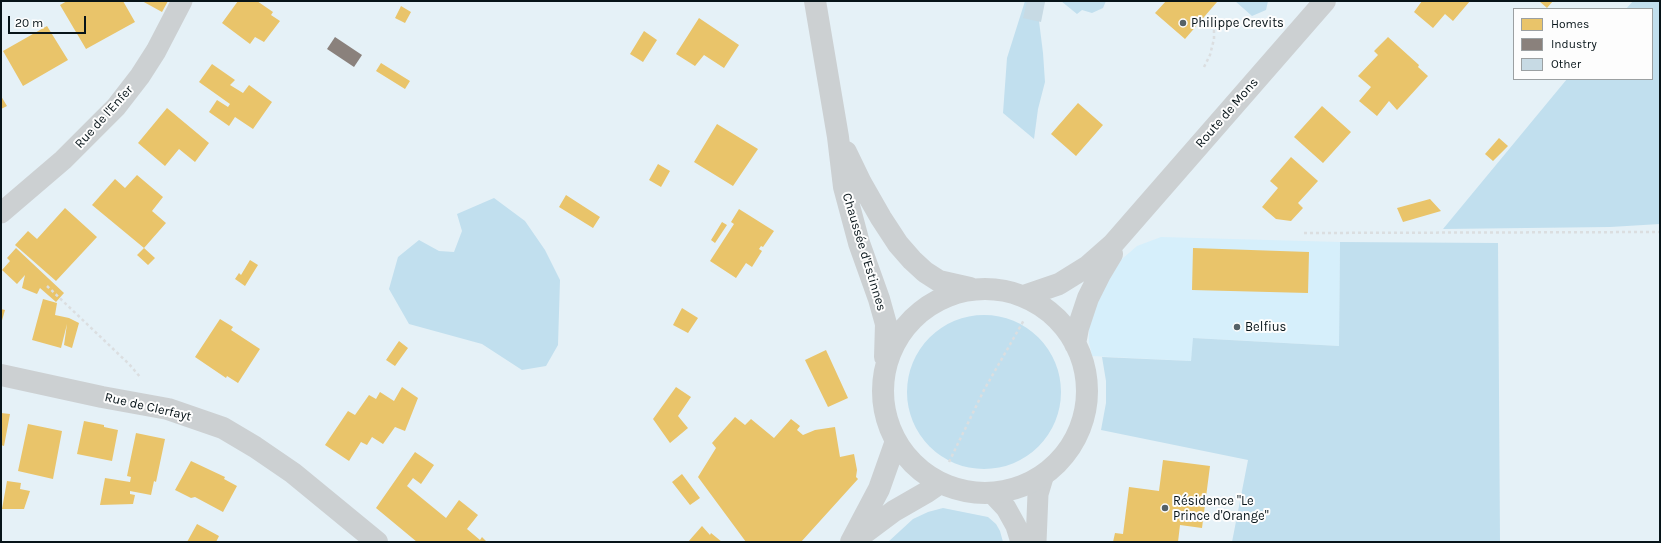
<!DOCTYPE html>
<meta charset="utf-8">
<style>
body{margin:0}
#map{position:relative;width:1661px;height:543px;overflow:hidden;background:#e5f1f7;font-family:Karla,sans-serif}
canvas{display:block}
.frame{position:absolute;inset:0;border:2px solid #071419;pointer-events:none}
.legend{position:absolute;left:1513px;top:8px;width:140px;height:72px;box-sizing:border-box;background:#fdfdfd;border:1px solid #9ba0a2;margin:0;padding:5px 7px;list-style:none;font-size:12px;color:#071419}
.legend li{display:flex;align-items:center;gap:8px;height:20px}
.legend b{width:20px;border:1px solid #9ba0a2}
.scale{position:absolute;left:8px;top:16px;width:78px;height:18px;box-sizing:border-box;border:2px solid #071419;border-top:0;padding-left:5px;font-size:12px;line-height:14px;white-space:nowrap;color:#071419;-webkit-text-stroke:3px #fdfdfd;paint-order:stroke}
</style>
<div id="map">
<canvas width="1661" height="543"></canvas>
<div class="frame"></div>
<ul class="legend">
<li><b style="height:11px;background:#e9c46a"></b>Homes</li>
<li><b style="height:11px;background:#8a817c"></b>Industry</li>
<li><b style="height:11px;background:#c7dae4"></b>Other</li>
</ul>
<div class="scale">20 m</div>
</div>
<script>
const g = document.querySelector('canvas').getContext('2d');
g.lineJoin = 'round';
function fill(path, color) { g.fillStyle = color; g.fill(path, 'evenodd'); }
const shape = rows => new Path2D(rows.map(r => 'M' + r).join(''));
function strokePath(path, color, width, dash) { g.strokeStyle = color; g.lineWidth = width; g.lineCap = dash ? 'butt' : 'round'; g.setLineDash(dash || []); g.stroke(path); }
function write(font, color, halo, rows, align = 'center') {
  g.font = font + ' Karla,sans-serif'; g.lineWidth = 4; g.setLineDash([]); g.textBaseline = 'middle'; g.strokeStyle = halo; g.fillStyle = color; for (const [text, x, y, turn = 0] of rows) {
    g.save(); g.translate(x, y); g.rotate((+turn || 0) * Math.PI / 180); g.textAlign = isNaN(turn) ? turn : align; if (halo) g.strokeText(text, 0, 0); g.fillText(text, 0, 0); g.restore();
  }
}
fill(shape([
 [1161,237,1340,242,1339,346,1194,338,1191,361,1092,356,1089,342,1089,326,1096,306,1107,282,1122,259,1137,246]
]), '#d6effb');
fill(shape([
 [1025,1,1043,1,1038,13,1043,53,1045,82,1038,109,1034,139,1003,113,1007,58],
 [1061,1,1106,1,1103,8,1092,13,1082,10,1077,14],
 [1235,1,1268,1,1266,10,1252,16],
 [1633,1,1660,1,1660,224,1610,227,1443,229,1567,79,1652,79,1652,9,1626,9],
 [494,198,525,221,545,250,560,280,558,345,546,366,522,370,482,344,409,324,389,289,398,257,419,240,439,251,454,252,462,231,457,214],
 [1340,242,1498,243,1500,542,1232,542,1248,460,1101,430,1106,403,1106,381,1102,357,1191,361,1193,338,1339,346],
 '907 392a77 77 0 1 1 154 0a77 77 0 1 1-154 0Z',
 [943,508,988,517,996,524,1000,531,1003,542,888,542,913,519,928,512]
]), '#c1dfee');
fill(shape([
 [67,1,123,1,135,22,86,49,60,5],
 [142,1,168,1,162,12],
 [238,1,257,1,273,12,271,15,280,21,264,42,255,37,250,44,222,23],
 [1166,1,1216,1,1217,2,1185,39,1155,13],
 [1422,1,1470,1,1453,21,1445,14,1433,28,1414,12],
 [1539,1,1553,1,1547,8],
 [401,6,411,12,405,23,395,18],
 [699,18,739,45,724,68,704,55,695,66,676,54],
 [47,26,68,60,23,86,3,51],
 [644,31,657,40,643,62,630,54],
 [1388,37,1419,65,1418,67,1428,76,1397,110,1389,101,1377,116,1359,101,1371,87,1358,76,1378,55,1374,51],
 [381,63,410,81,405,89,376,71],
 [212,64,235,80,230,85,243,93,249,85,272,102,253,129,235,117,229,126,209,112,217,100,228,107,230,104,199,82],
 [1,96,7,106,1,109],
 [1078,103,1103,125,1076,156,1051,134],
 [1322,106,1351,132,1323,163,1294,137],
 [167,108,209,143,195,162,179,149,165,166,138,143],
 [717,124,758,149,733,186,694,162],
 [1499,138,1508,146,1493,161,1485,154],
 [1291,157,1318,181,1298,203,1303,208,1291,221,1276,219,1262,207,1278,188,1270,181],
 [658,164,670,171,661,187,649,180],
 [137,175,163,197,152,211,166,223,144,248,155,258,148,265,137,255,144,248,92,205,115,179,125,188],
 [566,195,600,217,593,228,559,207],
 [1430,199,1441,211,1403,222,1397,208],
 [65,208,97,237,56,281,15,245,28,231,37,239],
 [739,209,774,231,763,247,761,246,759,249,762,251,752,267,746,263,736,278,710,261,734,224,731,222],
 [722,222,727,225,715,243,711,240],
 [16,248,64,293,56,302,40,288,37,294,22,288,25,275,17,284,2,270,10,261,7,258],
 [1193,248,1309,252,1308,293,1192,290],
 [250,260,258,265,245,286,235,279,239,273,241,275],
 [43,299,57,303,55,315,69,318,79,323,72,348,64,345,67,324,61,348,32,340],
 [682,308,698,318,688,333,673,325],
 [1,309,5,310,1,324],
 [220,319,233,327,231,330,260,349,238,383,227,376,226,378,195,357],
 [399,341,408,348,395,366,386,360],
 [826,350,848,398,828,407,805,360],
 [402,387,418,398,405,431,395,427,383,444,372,437,367,445,361,442,349,461,325,445,348,411,355,415,369,395,376,399,380,392,394,401],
 [676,387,691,397,678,416,688,428,670,443,653,419],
 [1,413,10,414,4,446,1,445],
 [735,417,745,425,751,419,774,438,791,419,800,426,797,430,803,435,815,430,835,427,840,457,854,454,857,470,856,477,858,479,801,542,746,542,698,477,716,448,712,443],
 [84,421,104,425,104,427,118,430,112,461,77,454],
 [28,424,62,431,53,479,18,471],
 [136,433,165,439,156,482,154,481,151,495,130,491,130,494,135,495,133,504,100,505,105,478,130,482,131,477,127,476],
 [415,452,434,465,421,484,413,478,407,486,446,518,459,500,478,515,467,529,480,540,482,537,487,542,417,542,376,508],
 [1163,460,1210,466,1202,528,1180,525,1178,542,1113,542,1115,533,1123,534,1129,487,1159,491],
 [191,461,225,477,224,479,237,486,223,512,195,497,191,498,175,490],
 [682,474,700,498,690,505,672,482],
 [7,481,21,483,20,489,30,491,24,509,2,509],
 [197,524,219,536,216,542,187,542],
 [702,526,710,535,711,533,722,542,688,542]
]), '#e9c46a');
fill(shape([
 [335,37,362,55,354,67,327,49]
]), '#8a817c');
fill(shape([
 [1027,1,1045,2,1041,22,1023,18]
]), '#c7dae4');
strokePath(shape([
 [1204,67,1210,55,1214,39,1214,30],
 [1304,233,1660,232],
 [47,286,129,364,141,378],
 [949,462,984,390,1024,320]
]), '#dbdee0', 2.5, [3, 3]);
strokePath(shape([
 [1,213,63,160,116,107,140,76,156,51,182,1],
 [992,493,1006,508,1016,526,1021,542],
 [1036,542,1038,494,1044,474]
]), '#ccd0d2', 21);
strokePath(shape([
 [1,375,102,397,168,409,223,428,255,447,293,473,377,542]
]), '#ccd0d2', 22);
strokePath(shape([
 [815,1,838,137,844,187,859,243,879,299,886,324,885,357],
 [846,152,861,183,881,218,898,244,912,260,925,272,939,281,970,288],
 '883 391a102 102 0 1 1 204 0a102 102 0 1 1-204 0Z',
 [1024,296,1059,284,1088,266,1113,244,1325,1],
 [1075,344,1078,328,1088,298,1100,274,1112,254],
 [855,540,894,511,927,492,940,483],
 [851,542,879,489,896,441]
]), '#ccd0d2', 22);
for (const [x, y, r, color] of [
 [1183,23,4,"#556167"],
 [1237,327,4,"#556167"],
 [1165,508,4,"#556167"]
]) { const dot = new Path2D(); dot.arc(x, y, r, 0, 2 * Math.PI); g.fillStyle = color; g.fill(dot); strokePath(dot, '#fdfdfd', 1.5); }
write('13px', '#071419', '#fdfdfd', [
 ["Philippe Crevits",1191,23],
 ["Belfius",1245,327],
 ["Résidence \"Le",1173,501],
 ["Prince d'Orange\"",1173,516]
], 'left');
write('13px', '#071419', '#fdfdfd', [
 ["Route de Mons",1227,113,-49],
 ["Rue de l'Enfer",104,117,-48],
 ["Chaussée d'Estinnes",864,252,73],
 ["Rue de Clerfayt",148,407,13]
]);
</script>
